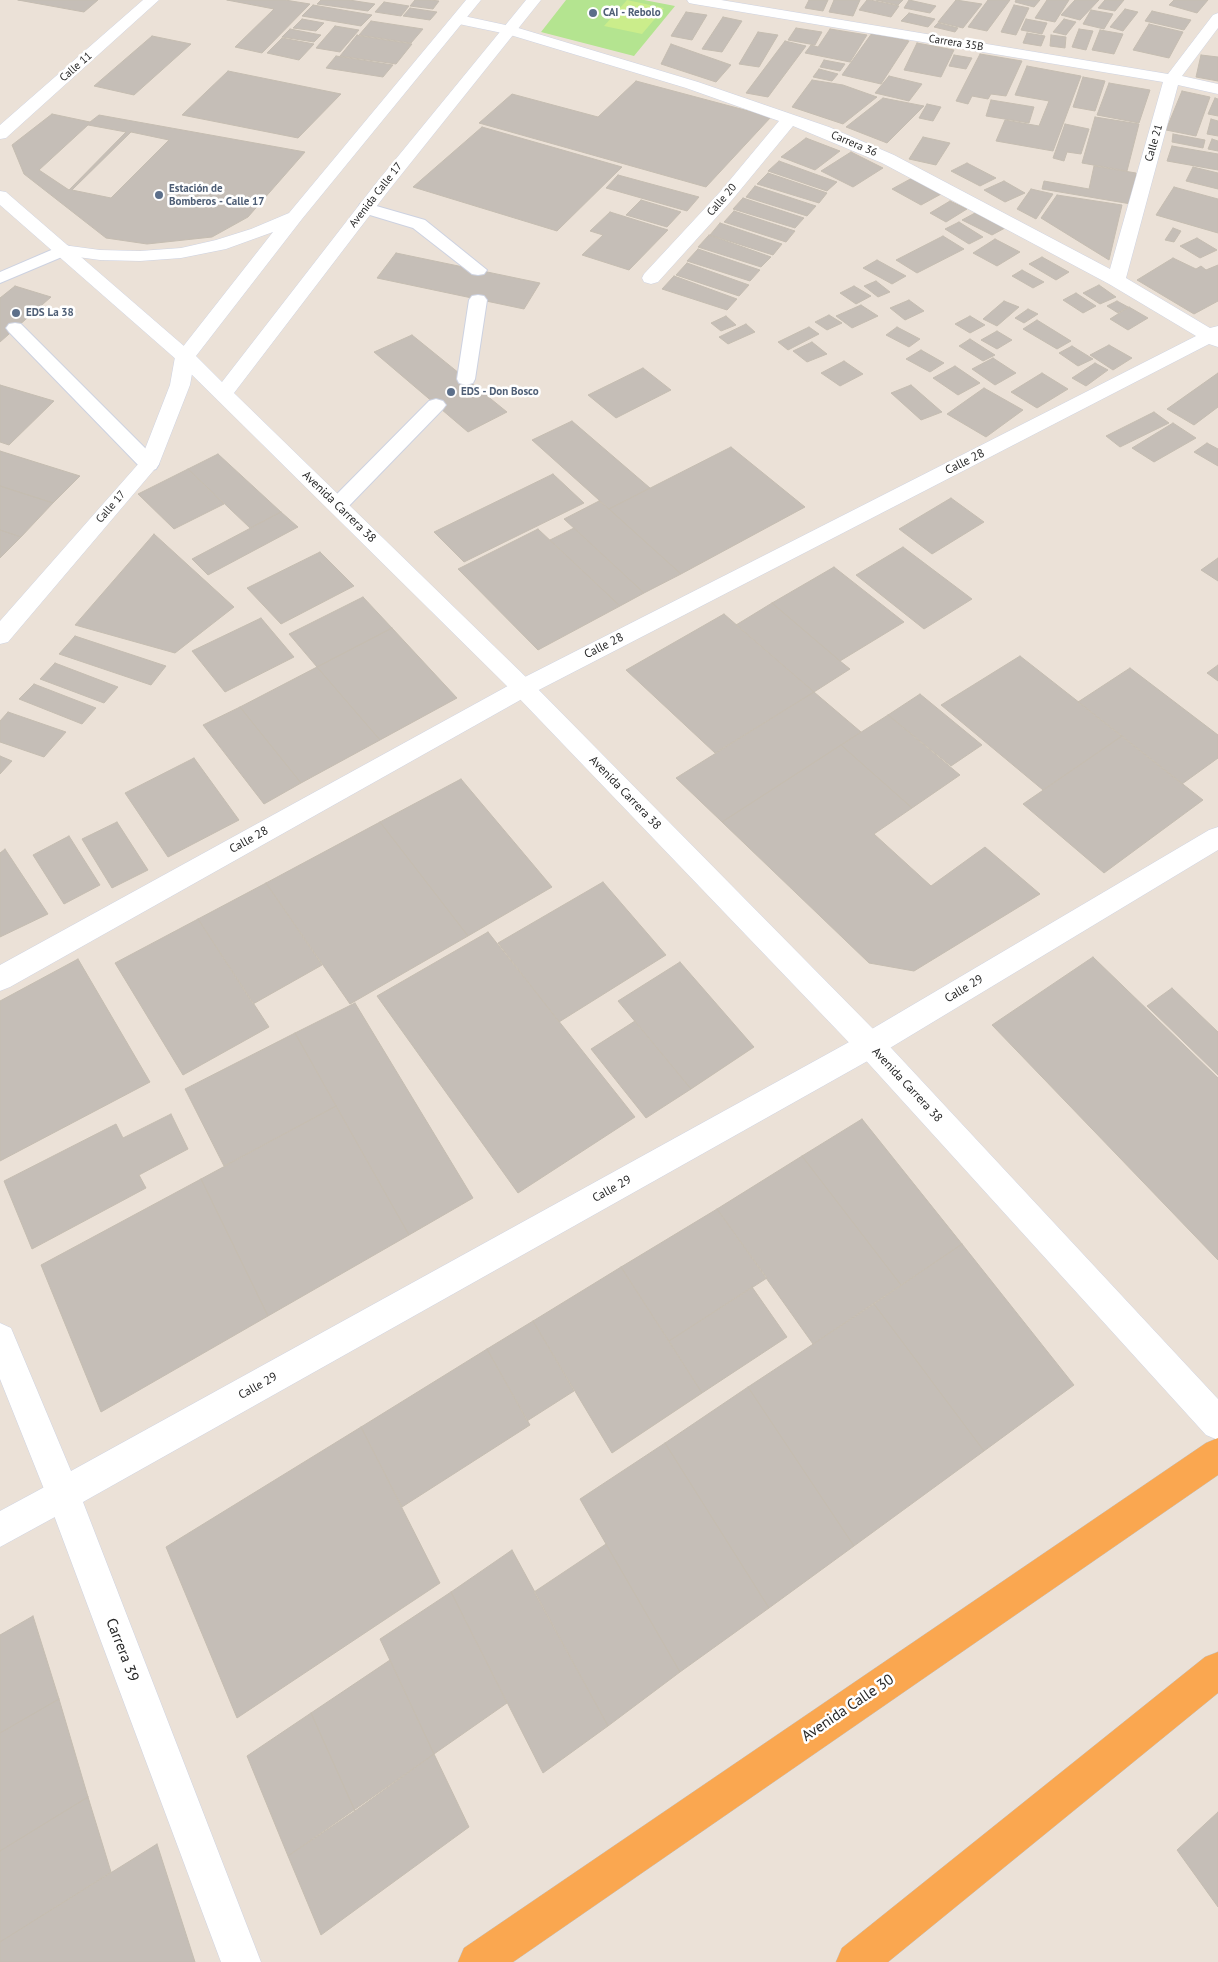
<!DOCTYPE html>
<meta charset="utf-8">
<style>
body{margin:0}
canvas{display:block;background:#ebe1d7}
</style>
<canvas width="1218" height="1962"></canvas>
<script>
const g = document.querySelector('canvas').getContext('2d');
g.lineJoin = 'round';
function fill(path, color) { g.fillStyle = color; g.fill(path, 'evenodd'); }
const shape = rows => new Path2D(rows.map(r => 'M' + r).join(''));
function strokePath(path, color, width, dash) { g.strokeStyle = color; g.lineWidth = width; g.lineCap = dash ? 'butt' : 'round'; g.setLineDash(dash || []); g.stroke(path); }
function write(font, color, halo, rows, align = 'center') {
  g.font = font + ' "PT Sans",sans-serif'; g.lineWidth = 5; g.setLineDash([]); g.textBaseline = 'middle'; g.strokeStyle = halo; g.fillStyle = color; for (const [text, x, y, turn = 0] of rows) {
    g.save(); g.translate(x, y); g.rotate((+turn || 0) * Math.PI / 180); g.textAlign = isNaN(turn) ? turn : align; if (halo) g.strokeText(text, 0, 0); g.fillText(text, 0, 0); g.restore();
  }
}
fill(shape([
 [566,0,644,0,675,6,634,56,541,32]
]), '#b4e490');
fill(shape([
 [627,0,664,8,642,34,604,26]
]), '#cbed8b');
const building = shape([
 [18,0,98,0,84,12,18,0],
 [227,0,285,0,310,4,262,53,235,47,274,9,227,0],
 [321,0,349,0,375,4,368,11,317,4,321,0],
 [415,0,430,0,439,1,433,9,410,6,415,0],
 [809,0,828,0,823,11,805,8,809,0],
 [834,0,860,0,853,16,829,12,834,0],
 [867,0,870,0,899,6,891,17,859,10,867,0],
 [876,0,903,0,898,5,876,0],
 [909,0,936,6,930,13,904,8,909,0],
 [956,0,982,4,963,28,938,22,956,0],
 [988,0,1010,0,987,31,968,27,988,0],
 [1016,0,1040,0,1034,7,1015,2,1016,0],
 [1047,0,1069,0,1055,22,1035,18,1047,0],
 [1075,0,1099,0,1080,20,1061,15,1075,0],
 [1105,0,1124,0,1115,11,1098,8,1105,0],
 [1174,0,1208,0,1197,13,1169,5,1174,0],
 [384,2,409,6,401,16,375,12,384,2],
 [313,5,372,15,361,26,302,16,313,5],
 [1014,5,1029,8,1016,35,1001,32,1014,5],
 [410,8,437,12,430,20,403,16,410,8],
 [1125,9,1138,12,1123,31,1110,27,1125,9],
 [1091,10,1113,14,1104,29,1083,24,1091,10],
 [1152,11,1191,20,1184,30,1145,21,1152,11],
 [686,12,707,15,692,40,671,36,686,12],
 [909,13,935,19,928,27,901,21,909,13],
 [723,17,742,21,722,52,702,49,723,17],
 [302,19,324,23,316,31,293,28,302,19],
 [1026,19,1047,23,1042,34,1021,30,1026,19],
 [1064,19,1076,22,1066,35,1053,32,1064,19],
 [371,21,423,29,411,43,359,35,371,21],
 [938,23,958,28,955,32,934,27,938,23],
 [1149,24,1183,32,1169,58,1133,50,1149,24],
 [335,26,359,30,340,52,316,48,335,26],
 [796,28,822,32,815,45,788,40,796,28],
 [290,29,321,35,314,42,282,37,290,29],
 [830,29,867,35,850,62,805,53,811,45,818,47,830,29],
 [1079,29,1093,31,1086,50,1072,47,1079,29],
 [1100,30,1123,34,1114,54,1092,50,1100,30],
 [758,32,778,35,759,67,739,64,758,32],
 [872,33,909,41,881,84,842,75,872,33],
 [1027,33,1045,36,1041,46,1023,43,1027,33],
 [357,35,360,36,412,44,396,64,340,56,357,35],
 [1051,35,1066,37,1065,48,1050,46,1051,35],
 [152,36,191,44,134,95,94,86,152,36],
 [282,38,314,44,299,60,267,53,282,38],
 [785,41,806,46,768,97,746,93,785,41],
 [917,43,954,50,941,77,904,70,917,43],
 [671,44,731,65,716,82,661,64,671,44],
 [980,54,1022,61,1006,96,991,94,988,99,972,96,968,104,956,101,980,54],
 [954,55,972,58,966,69,949,66,954,55],
 [1201,55,1218,57,1218,81,1196,77,1201,55],
 [336,56,393,65,383,77,326,68,336,56],
 [824,60,845,64,840,71,820,67,824,60],
 [1027,66,1081,76,1053,151,996,141,1005,120,1039,126,1049,101,1015,95,1027,66],
 [819,69,838,74,832,81,813,77,819,69],
 [228,71,341,94,298,138,182,115,228,71],
 [889,76,922,84,909,101,875,93,889,76],
 [1083,77,1105,81,1095,111,1073,107,1083,77],
 [812,80,843,85,877,97,843,124,792,107,812,80],
 [636,81,771,117,706,187,479,123,512,94,598,117,636,81],
 [1109,83,1150,90,1139,123,1097,115,1109,83],
 [1182,91,1210,97,1196,136,1166,130,1182,91],
 [883,98,924,106,887,143,846,127,883,98],
 [1215,98,1218,99,1218,116,1208,114,1215,98],
 [991,100,1034,107,1029,123,986,116,991,100],
 [927,104,941,107,933,121,919,118,927,104],
 [52,114,90,122,99,115,305,152,248,217,212,237,147,244,106,238,24,174,12,145,52,114],
 [1095,117,1139,124,1127,171,1082,163,1095,117],
 [1211,119,1218,121,1218,136,1207,134,1211,119],
 [1065,124,1089,129,1081,154,1067,152,1064,161,1053,158,1065,124],
 [88,125,126,132,69,190,39,170,88,125],
 [482,127,622,167,557,231,413,187,482,127],
 [131,132,169,140,111,198,72,190,131,132],
 [1173,134,1205,140,1203,148,1172,142,1173,134],
 [923,137,950,143,936,165,909,159,923,137],
 [806,138,840,151,815,170,781,157,806,138],
 [1212,139,1218,141,1218,151,1208,149,1212,139],
 [1172,146,1218,154,1218,170,1167,161,1172,146],
 [851,152,883,168,853,187,821,171,851,152],
 [779,161,837,182,827,191,768,171,779,161],
 [967,163,996,178,980,186,951,171,967,163],
 [1094,166,1136,173,1131,204,1042,189,1044,181,1089,189,1094,166],
 [1193,167,1218,173,1218,189,1186,181,1193,167],
 [768,173,827,193,819,203,757,184,768,173],
 [618,175,699,197,687,211,606,188,618,175],
 [914,177,943,193,921,205,892,189,914,177],
 [1004,181,1025,193,1005,202,984,190,1004,181],
 [755,186,816,206,807,216,746,197,755,186],
 [1174,187,1218,199,1218,233,1156,215,1174,187],
 [1031,189,1053,194,1036,219,1017,209,1031,189],
 [1057,195,1122,205,1109,260,1041,218,1057,195],
 [743,198,804,218,795,228,733,209,743,198],
 [641,200,681,212,667,227,626,215,641,200],
 [950,201,967,209,946,222,930,213,950,201],
 [734,211,795,231,786,242,724,222,734,211],
 [610,212,668,230,629,270,582,255,603,235,590,231,610,212],
 [975,213,1005,228,992,235,962,220,975,213],
 [959,222,983,237,969,244,945,229,959,222],
 [720,223,782,244,773,255,710,235,720,223],
 [1173,228,1181,231,1174,242,1165,240,1173,228],
 [709,235,771,257,761,267,698,247,709,235],
 [943,236,964,249,917,273,896,260,943,236],
 [1197,238,1217,250,1200,258,1180,246,1197,238],
 [995,239,1020,252,997,266,973,253,995,239],
 [698,249,760,270,750,281,687,261,698,249],
 [396,253,540,283,524,309,377,278,396,253],
 [1042,257,1069,272,1056,280,1029,264,1042,257],
 [1173,258,1196,269,1201,266,1206,270,1218,265,1218,301,1194,314,1137,280,1173,258],
 [877,260,906,276,892,284,863,268,877,260],
 [687,263,749,285,739,296,676,275,687,263],
 [1022,270,1044,282,1033,288,1012,276,1022,270],
 [674,276,737,299,727,310,662,289,674,276],
 [876,281,890,292,878,297,864,286,876,281],
 [1099,285,1116,297,1100,304,1083,293,1099,285],
 [15,286,51,297,0,342,0,298,15,286],
 [854,286,871,296,856,304,840,293,854,286],
 [1076,293,1096,306,1083,313,1063,300,1076,293],
 [909,300,924,311,905,320,890,308,909,300],
 [1004,301,1019,307,997,326,983,319,1004,301],
 [1117,301,1128,307,1118,313,1107,306,1117,301],
 [861,305,878,316,852,328,836,316,861,305],
 [1129,307,1148,318,1128,330,1110,319,1129,307],
 [1028,309,1038,314,1024,323,1015,318,1028,309],
 [829,315,842,323,827,330,815,322,829,315],
 [726,316,736,325,721,331,711,323,726,316],
 [970,316,985,325,970,333,955,324,970,316],
 [1037,320,1071,341,1057,349,1023,329,1037,320],
 [746,324,755,332,728,344,719,337,746,324],
 [809,327,819,334,788,350,778,342,809,327],
 [897,327,920,339,909,347,886,335,897,327],
 [997,331,1012,340,997,349,981,340,997,331],
 [412,335,507,412,468,432,374,352,412,335],
 [970,339,995,355,983,361,959,346,970,339],
 [812,342,827,354,807,362,793,351,812,342],
 [1109,345,1132,358,1113,370,1090,355,1109,345],
 [1072,346,1093,359,1078,366,1059,353,1072,346],
 [921,350,944,363,930,372,906,359,921,350],
 [993,358,1016,373,995,385,972,369,993,358],
 [844,361,863,374,840,386,821,373,844,361],
 [1095,363,1108,370,1086,386,1072,378,1095,363],
 [955,366,980,383,958,395,933,378,955,366],
 [643,368,671,390,616,418,588,395,643,368],
 [1042,373,1068,389,1037,408,1011,392,1042,373],
 [1218,373,1218,407,1194,425,1167,409,1218,373],
 [0,385,54,401,9,445,0,442,0,385],
 [911,385,942,412,921,420,891,393,911,385],
 [984,388,1023,410,986,437,947,414,984,388],
 [1154,412,1169,423,1120,447,1106,436,1154,412],
 [572,421,650,488,609,509,532,440,572,421],
 [1173,423,1196,438,1154,462,1132,448,1173,423],
 [1207,443,1218,449,1218,466,1194,452,1207,443],
 [731,447,805,507,681,574,609,509,731,447],
 [0,451,80,476,53,503,0,486,0,451],
 [218,454,281,512,250,528,188,469,218,454],
 [188,469,224,504,174,529,138,494,188,469],
 [553,474,584,503,464,562,434,532,553,474],
 [0,486,53,503,21,537,0,530,0,486],
 [951,498,984,522,932,554,899,529,951,498],
 [599,501,609,509,681,574,644,593,564,519,599,501],
 [281,512,298,527,208,575,192,559,281,512],
 [574,528,644,593,620,606,550,540,574,528],
 [538,529,620,606,538,650,458,569,538,529],
 [0,530,21,537,0,558,0,530],
 [154,534,234,607,175,653,75,625,154,534],
 [903,547,972,599,924,629,856,575,903,547],
 [320,552,354,586,281,624,247,588,320,552],
 [1218,558,1218,581,1201,570,1218,558],
 [834,567,904,622,840,661,772,603,834,567],
 [363,597,392,628,317,667,289,634,363,597],
 [772,603,840,661,850,669,814,692,736,625,772,603],
 [724,614,814,692,715,753,626,670,724,614],
 [261,618,294,657,225,692,192,651,261,618],
 [392,628,457,698,380,740,317,667,392,628],
 [75,636,166,666,151,685,59,654,75,636],
 [1020,656,1122,736,1043,790,941,705,1020,656],
 [55,663,118,687,104,703,40,679,55,663],
 [1218,665,1218,681,1207,673,1218,665],
 [317,667,380,740,301,783,240,707,317,667],
 [1130,668,1218,735,1218,758,1182,784,1078,702,1130,668],
 [34,684,96,708,82,724,19,699,34,684],
 [814,692,861,732,722,822,676,778,814,692],
 [920,694,982,745,951,766,888,715,920,694],
 [240,707,301,783,264,804,203,725,240,707],
 [8,712,66,732,44,757,0,742,0,721,8,712],
 [888,715,960,775,912,808,841,745,888,715],
 [1122,736,1203,800,1104,873,1023,804,1122,736],
 [841,745,912,808,874,834,931,886,985,847,1040,894,914,971,869,963,722,822,841,745],
 [0,756,12,761,0,774,0,756],
 [194,758,239,820,168,857,125,793,194,758],
 [461,779,552,887,468,936,380,822,461,779],
 [117,822,148,870,112,888,82,839,117,822],
 [380,822,468,936,350,1004,266,883,380,822],
 [69,836,100,885,64,904,33,855,69,836],
 [5,849,48,914,0,937,0,853,5,849],
 [603,882,666,955,559,1022,498,943,603,882],
 [266,883,322,965,253,1004,198,919,266,883],
 [198,919,269,1027,183,1075,115,963,198,919],
 [488,932,635,1117,518,1193,377,996,488,932],
 [1093,957,1218,1078,1218,1260,992,1025,1093,957],
 [78,959,150,1082,0,1161,0,1001,78,959],
 [680,962,754,1047,691,1089,618,1001,680,962],
 [1172,988,1218,1032,1218,1075,1147,1006,1172,988],
 [355,1003,473,1198,409,1235,295,1033,355,1003],
 [635,1021,691,1089,646,1118,591,1049,635,1021],
 [295,1033,336,1106,224,1166,185,1089,295,1033],
 [336,1106,409,1235,268,1316,201,1179,336,1106],
 [171,1114,188,1149,139,1175,146,1188,32,1249,4,1181,116,1124,123,1138,171,1114],
 [862,1119,962,1244,901,1285,802,1156,862,1119],
 [802,1156,901,1285,813,1344,717,1209,802,1156],
 [201,1179,268,1316,101,1412,41,1265,201,1179],
 [717,1209,767,1278,669,1341,621,1267,717,1209],
 [962,1244,1074,1385,984,1451,874,1304,962,1244],
 [621,1267,702,1393,612,1453,533,1321,621,1267],
 [752,1287,787,1337,702,1393,669,1341,752,1287],
 [874,1304,984,1451,854,1546,748,1387,874,1304],
 [533,1321,574,1391,527,1421,487,1349,533,1321],
 [487,1349,530,1425,402,1507,361,1427,487,1349],
 [748,1387,854,1546,769,1608,665,1443,748,1387],
 [361,1427,440,1583,237,1718,166,1547,361,1427],
 [665,1443,769,1608,680,1672,580,1499,665,1443],
 [606,1544,680,1672,608,1726,534,1592,606,1544],
 [512,1550,608,1726,543,1773,451,1592,512,1550],
 [451,1592,507,1703,434,1754,380,1639,451,1592],
 [33,1616,59,1699,0,1733,0,1635,33,1616],
 [390,1660,434,1754,355,1811,311,1713,390,1660],
 [59,1699,88,1797,0,1851,0,1733,59,1699],
 [311,1713,355,1811,288,1856,247,1756,311,1713],
 [434,1754,469,1827,321,1935,288,1856,434,1754],
 [88,1797,111,1872,0,1942,0,1851,88,1797],
 [1218,1812,1218,1907,1177,1850,1218,1812],
 [157,1844,195,1962,0,1962,0,1942,157,1844]
]);
fill(building, '#c5beb7');
strokePath(building, '#c5bdb1', 1);
const service = shape([
 [366,203,425,220,487,270,484,274,478,275,472,274,413,228,360,212,358,208,360,204,366,203],
 [63,245,69,246,72,250,69,254,0,283,0,272,63,245],
 [478,295,484,296,487,300,475,379,473,383,466,385,459,383,457,379,469,300,472,296,478,295],
 [15,323,21,324,156,459,159,464,156,469,149,471,142,469,9,332,6,328,9,324,15,323],
 [436,399,443,401,446,405,443,409,345,510,338,512,331,510,328,505,331,500,429,401,436,399]
]);
const pedestrian = shape([
 [63,1477,75,1482,80,1494,75,1506,0,1547,0,1511,63,1477]
]);
const minor = shape([
 [143,0,159,0,6,138,0,139,0,125,143,0],
 [687,0,721,0,1168,74,1213,15,1218,13,1218,28,1182,76,1218,84,1218,94,1178,85,1126,278,1210,328,1218,326,1218,347,1209,344,531,694,10,987,0,991,0,965,515,682,1196,336,1109,284,882,163,793,126,732,200,658,282,651,284,644,282,642,278,644,274,720,192,779,121,686,88,507,34,454,23,451,20,454,17,459,15,515,27,698,82,829,127,894,155,1110,269,1163,82,694,4,689,3,687,0],
 [185,351,192,353,195,357,190,385,159,464,8,642,0,644,0,621,140,462,170,385,175,357,178,353,185,351],
 [1218,827,1218,850,880,1054,83,1502,261,1962,221,1962,46,1494,0,1379,0,1323,11,1328,71,1471,860,1036,1209,830,1218,827]
]);
const tertiary = shape([
 [0,191,6,192,192,353,195,357,192,361,185,363,178,361,0,205,0,191]
]);
const secondary = shape([
 [466,0,481,0,302,219,196,356,222,382,377,182,526,0,541,0,389,190,234,393,531,682,880,1036,1218,1399,1218,1440,1206,1435,860,1054,515,694,178,361,175,357,178,353,273,232,226,249,181,258,140,261,100,260,63,255,57,254,54,250,57,246,63,245,100,250,140,251,181,248,216,240,251,229,289,213,466,0]
]);
const trunk = shape([
 [1218,1438,1218,1475,513,1962,458,1962,464,1948,1206,1443,1218,1438],
 [1218,1652,1218,1693,888,1962,836,1962,842,1948,1205,1657,1218,1652]
]);
strokePath(service, '#cdd2e1', 2);
strokePath(pedestrian, '#cdd2e1', 1);
strokePath(minor, '#cdd2e1', 1);
strokePath(tertiary, '#cdd2e1', 1);
strokePath(secondary, '#cdd2e1', 1);
strokePath(trunk, '#c3c3c3', 1);
fill(service, '#fff');
fill(pedestrian, '#fff');
fill(minor, '#fff');
fill(tertiary, '#fff');
fill(secondary, '#fff');
fill(trunk, '#faa750');
for (const [x, y, r, color] of [
 [593,13,5,"#5c6f8a"],
 [159,195,5,"#5c6f8a"],
 [16,313,5,"#5c6f8a"],
 [451,392,5,"#5c6f8a"]
]) { const dot = new Path2D(); dot.arc(x, y, r, 0, 2 * Math.PI); g.fillStyle = color; g.fill(dot); strokePath(dot, '#fff', 2); }
write('bold 11px', '#4e5e75', '#fff', [
 ["CAI - Rebolo",603,13],
 ["Estación de",169,189],
 ["Bomberos - Calle 17",169,202],
 ["EDS La 38",26,313],
 ["EDS - Don Bosco",461,392]
], 'left');
write('11px', '#272727', '#fff', [
 ["Carrera 35B",956,43,9],
 ["Calle 11",76,67,-41],
 ["Calle 21",1154,143,-74],
 ["Carrera 36",854,144,23],
 ["Avenida Calle 17",376,195,-52],
 ["Calle 20",722,200,-49],
 ["Calle 17",111,507,-49]
]);
write('12px', '#272727', '#fff', [
 ["Calle 28",965,462,-27],
 ["Avenida Carrera 38",339,507,44],
 ["Calle 28",604,646,-27],
 ["Avenida Carrera 38",625,793,46],
 ["Calle 28",249,840,-29],
 ["Calle 29",964,989,-31],
 ["Avenida Carrera 38",907,1085,47],
 ["Calle 29",612,1189,-29],
 ["Calle 29",258,1386,-29]
]);
write('15px', '#272727', '#fff', [
 ["Carrera 39",122,1650,69],
 ["Avenida Calle 30",848,1708,-34]
]);
</script>
